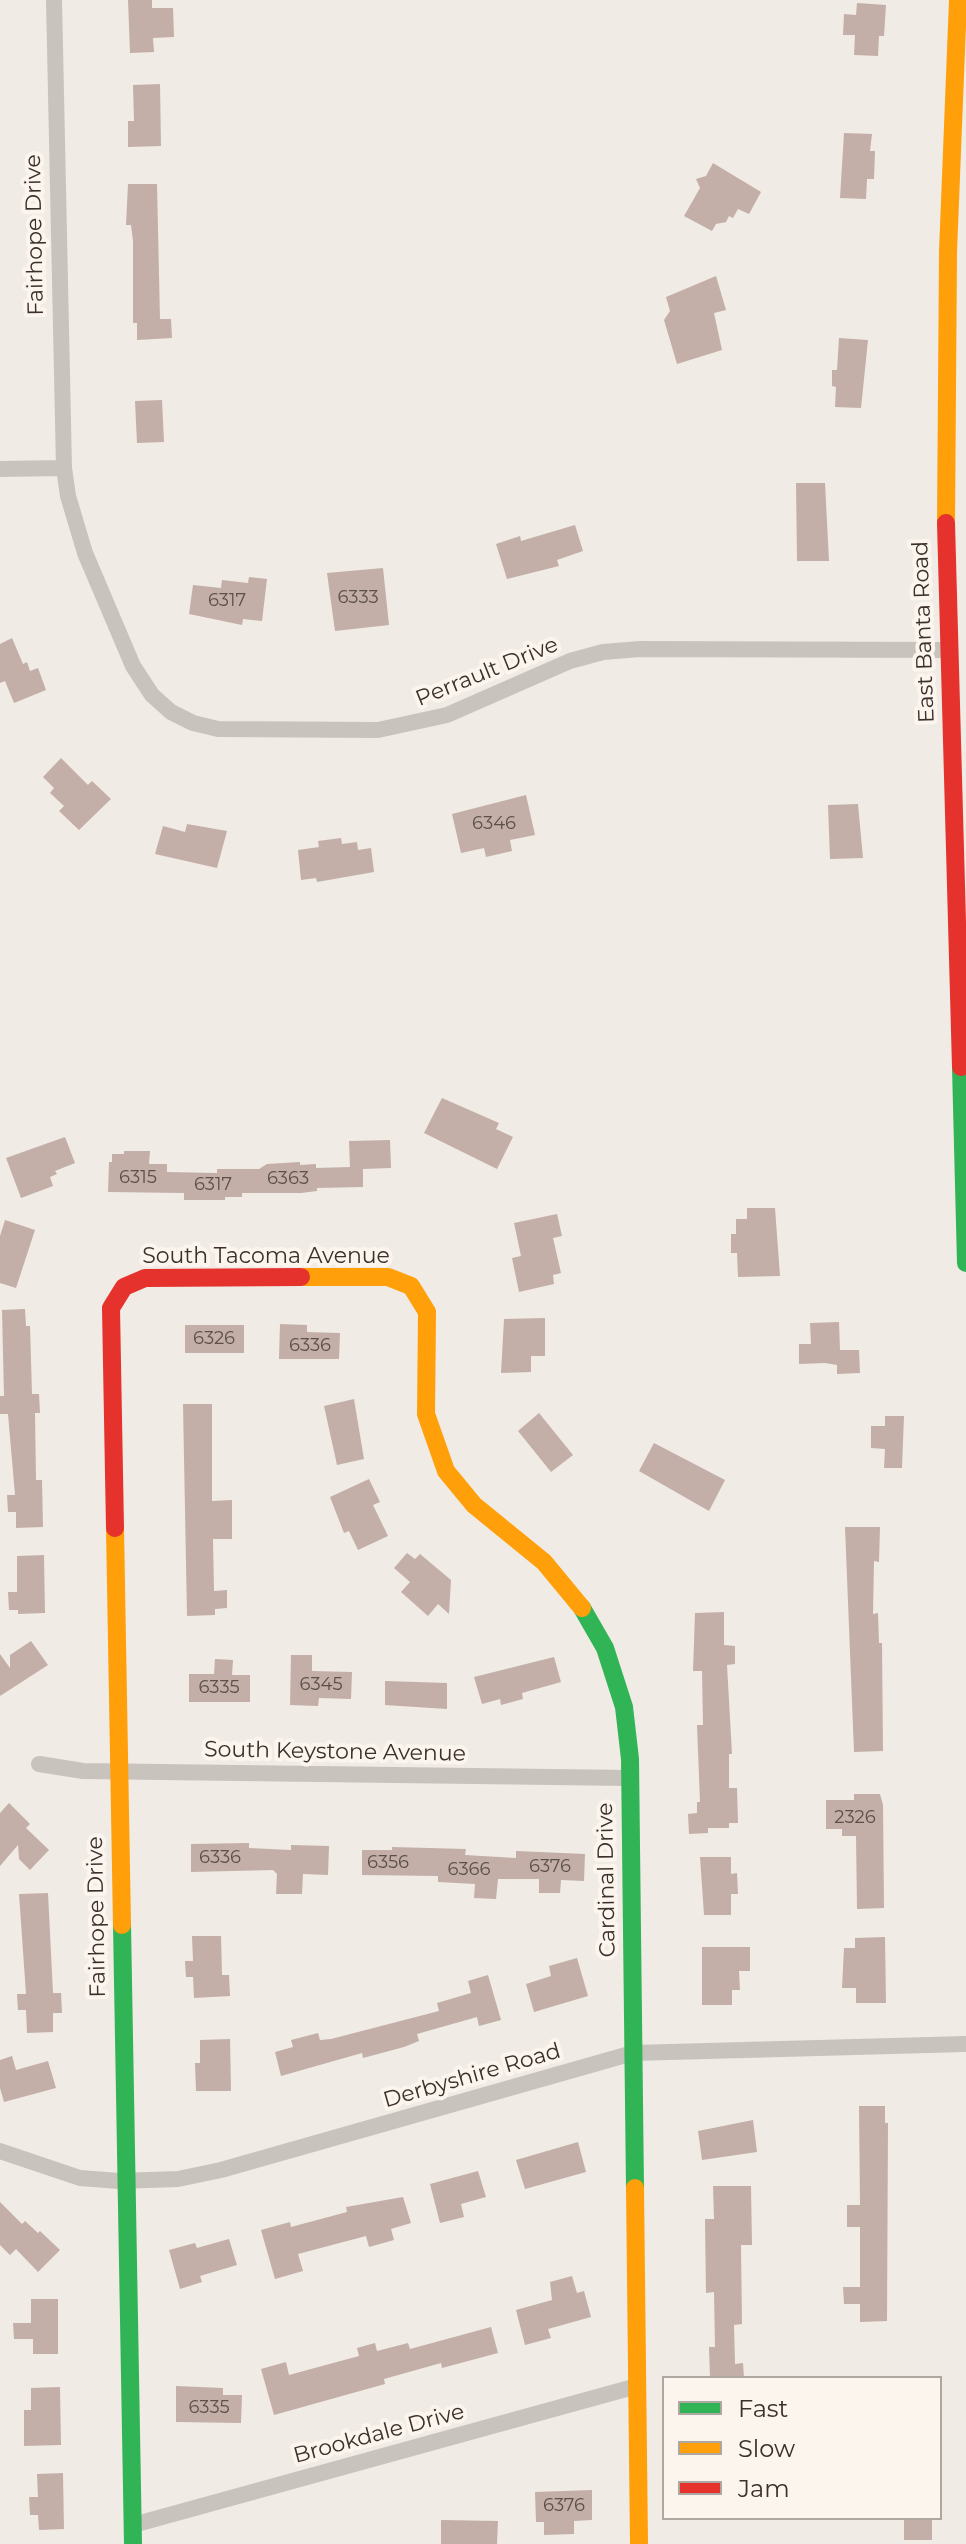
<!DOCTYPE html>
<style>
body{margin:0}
#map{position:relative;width:966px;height:2544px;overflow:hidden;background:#f0ebe5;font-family:Montserrat,sans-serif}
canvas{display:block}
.legend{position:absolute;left:662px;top:2376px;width:280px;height:144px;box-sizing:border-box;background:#fbf5ee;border:2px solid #aea6a0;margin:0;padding:10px 14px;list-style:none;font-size:24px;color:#3b302b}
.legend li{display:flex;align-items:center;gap:16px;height:40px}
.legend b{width:40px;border:2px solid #aea6a0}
</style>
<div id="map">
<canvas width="966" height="2544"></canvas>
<ul class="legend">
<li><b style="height:10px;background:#30b455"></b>Fast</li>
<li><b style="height:10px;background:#ff9f0a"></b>Slow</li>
<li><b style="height:10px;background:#e5322d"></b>Jam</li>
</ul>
</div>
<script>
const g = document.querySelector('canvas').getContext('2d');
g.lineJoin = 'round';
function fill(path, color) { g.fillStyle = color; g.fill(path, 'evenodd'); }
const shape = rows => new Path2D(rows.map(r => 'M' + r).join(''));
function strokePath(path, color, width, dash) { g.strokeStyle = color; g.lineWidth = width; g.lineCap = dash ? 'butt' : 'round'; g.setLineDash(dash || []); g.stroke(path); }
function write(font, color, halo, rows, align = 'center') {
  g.font = font + ' Montserrat,sans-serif'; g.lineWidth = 8; g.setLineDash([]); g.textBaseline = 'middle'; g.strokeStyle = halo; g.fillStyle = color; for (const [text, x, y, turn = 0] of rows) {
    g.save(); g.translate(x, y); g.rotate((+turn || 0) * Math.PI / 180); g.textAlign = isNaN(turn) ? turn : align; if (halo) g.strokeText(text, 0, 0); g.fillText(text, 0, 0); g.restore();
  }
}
fill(shape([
 [128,0,152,0,152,8,173,8,174,37,153,38,154,52,130,53],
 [857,3,886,5,884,36,879,36,878,56,854,55,855,35,843,35,844,14,856,15],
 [160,84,161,146,128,147,128,121,134,121,133,85],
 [844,133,872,134,870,151,875,151,874,179,867,179,866,199,840,198],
 [713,163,761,192,749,214,738,209,733,218,729,216,726,222,716,224,712,231,684,216,700,188,696,179,706,176],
 [128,184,157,184,160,319,171,319,172,338,137,340,137,323,133,323,133,241,131,225,126,225],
 [716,276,726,310,714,313,722,350,677,364,664,320,670,311,666,297],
 [839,338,868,340,861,408,835,407,836,387,832,386,832,370,837,370],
 [162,400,164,442,137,443,135,401],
 [796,483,825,483,829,561,797,561],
 [575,525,583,551,557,560,559,566,507,579,496,544,520,536,521,541],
 [383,568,389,625,335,631,327,573],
 [249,577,267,579,262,621,243,619,242,625,189,614,193,585,221,588,222,580,248,583],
 [12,638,23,664,27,662,30,671,38,668,46,690,14,703,5,681,0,683,0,644],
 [61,758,88,785,92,781,111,799,79,830,59,811,64,806,50,793,54,788,43,777],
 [526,795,535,835,510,840,512,851,486,857,484,848,461,853,452,814],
 [858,804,863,858,830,859,828,805],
 [187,824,227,831,217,868,155,854,163,826,185,832],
 [341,838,342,844,357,842,358,850,371,848,374,872,317,882,316,878,301,880,298,850,319,847,318,841],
 [442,1098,499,1123,496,1129,513,1137,497,1169,424,1133],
 [65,1137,75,1163,55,1171,57,1174,50,1177,53,1186,21,1198,6,1158],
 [390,1140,391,1168,363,1169,363,1187,317,1188,317,1191,301,1193,242,1193,242,1197,225,1197,225,1200,184,1200,184,1193,108,1192,109,1162,112,1162,112,1154,124,1154,124,1151,150,1151,149,1164,167,1164,167,1172,217,1173,217,1169,259,1169,267,1164,300,1162,300,1165,316,1164,316,1168,350,1167,349,1141],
 [747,1208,775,1208,780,1276,738,1277,737,1253,731,1253,731,1234,736,1234,736,1219,747,1219],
 [557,1214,562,1236,553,1238,561,1273,553,1275,554,1284,519,1292,512,1258,521,1256,514,1223],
 [5,1220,35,1230,16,1288,0,1283,0,1236],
 [25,1309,26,1326,30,1326,32,1394,39,1394,40,1413,35,1413,36,1480,42,1480,43,1527,16,1528,16,1512,8,1512,7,1495,15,1495,8,1414,0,1414,0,1396,4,1396,2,1310],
 [545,1318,545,1356,531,1356,531,1372,501,1373,504,1319],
 [839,1322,840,1350,859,1350,860,1373,837,1374,837,1365,825,1363,799,1364,799,1344,811,1344,810,1323],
 [280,1324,307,1325,307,1332,340,1333,339,1359,279,1359],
 [185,1325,244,1325,244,1353,185,1353],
 [354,1399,364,1459,337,1465,324,1406],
 [183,1404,212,1404,212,1501,232,1500,232,1539,213,1539,214,1591,227,1590,227,1608,215,1609,215,1615,187,1616],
 [539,1413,573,1455,551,1472,518,1431],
 [885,1416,904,1416,902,1468,884,1468,885,1449,871,1448,871,1426,885,1426],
 [654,1443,725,1480,709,1511,639,1471],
 [369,1479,380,1502,373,1505,388,1536,358,1550,349,1531,344,1533,330,1497],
 [845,1527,880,1527,879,1562,874,1561,873,1614,878,1613,879,1643,882,1643,883,1751,854,1752],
 [407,1553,415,1559,420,1554,451,1580,449,1614,438,1604,428,1616,401,1592,410,1582,394,1568],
 [44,1555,45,1613,18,1614,18,1610,9,1610,8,1592,17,1592,17,1556],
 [724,1612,724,1645,735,1646,735,1664,727,1665,732,1754,729,1754,729,1788,737,1788,738,1823,729,1823,729,1828,708,1828,708,1833,689,1834,688,1814,697,1813,697,1802,700,1802,697,1725,703,1725,702,1671,693,1671,695,1613],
 [31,1641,48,1665,0,1696,0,1654,10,1668,10,1655],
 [291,1655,312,1655,312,1671,352,1672,351,1699,319,1698,318,1706,290,1705],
 [554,1657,561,1682,522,1693,523,1699,501,1705,500,1699,482,1704,474,1677],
 [215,1659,233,1660,232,1675,250,1675,250,1702,189,1702,189,1674,214,1674],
 [385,1681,447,1683,447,1709,385,1705],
 [854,1794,880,1794,883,1805,884,1908,857,1909,856,1836,842,1836,842,1829,826,1829,826,1800,854,1800],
 [9,1803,30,1824,26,1828,49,1850,30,1870,19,1859,18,1845,0,1866,0,1813],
 [249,1843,249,1848,291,1850,291,1845,329,1846,328,1875,303,1874,302,1894,276,1894,277,1874,273,1870,191,1872,191,1844],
 [392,1847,466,1849,465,1855,516,1858,516,1851,585,1854,584,1881,561,1880,560,1893,539,1893,539,1879,498,1879,496,1899,474,1898,475,1884,438,1882,438,1876,362,1875,362,1850,392,1850],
 [700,1857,731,1857,731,1874,737,1873,738,1894,731,1894,731,1915,704,1915],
 [48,1893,53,1993,61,1993,62,2013,53,2013,53,2032,27,2033,26,2010,18,2010,17,1994,26,1994,19,1894],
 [192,1936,221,1936,222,1975,229,1975,230,1996,194,1998,193,1977,186,1977,185,1961,193,1961],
 [885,1937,886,2003,856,2003,856,1988,842,1988,844,1948,855,1948,855,1938],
 [702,1947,750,1947,750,1971,739,1971,740,1990,732,1990,732,2005,702,2005],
 [577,1958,588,1996,534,2012,526,1984,551,1976,549,1966],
 [488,1975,501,2020,479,2026,477,2017,417,2034,419,2041,404,2047,363,2058,362,2053,281,2076,275,2052,293,2047,291,2040,318,2033,320,2040,331,2039,439,2011,437,2003,471,1993,468,1981],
 [230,2039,231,2091,196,2091,195,2063,200,2063,200,2040],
 [12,2056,16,2070,48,2061,56,2088,4,2102,0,2088,0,2060],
 [859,2106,885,2106,885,2123,888,2123,887,2321,860,2322,860,2304,844,2304,843,2287,860,2287,860,2227,847,2227,847,2205,860,2205],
 [753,2120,757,2152,702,2160,698,2131],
 [578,2142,586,2172,525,2189,516,2160],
 [478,2171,486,2197,461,2204,464,2217,440,2223,430,2184],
 [713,2186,751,2186,752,2245,741,2245,742,2324,734,2325,735,2364,743,2363,744,2378,710,2378,709,2347,715,2347,714,2292,706,2293,705,2219,714,2219],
 [403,2197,411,2223,391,2229,394,2240,369,2247,366,2236,298,2254,303,2271,275,2279,261,2230,290,2222,291,2227,347,2212,346,2207],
 [0,2202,22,2224,25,2221,38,2233,40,2231,60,2250,38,2272,16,2249,10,2255,0,2245],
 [229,2239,237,2265,200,2276,202,2282,180,2289,169,2250,195,2243,197,2248],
 [572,2276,577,2293,584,2291,591,2317,548,2329,551,2338,525,2345,516,2310,552,2300,550,2282],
 [31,2299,58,2299,58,2354,33,2354,33,2339,14,2339,13,2323,31,2323],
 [491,2327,498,2353,442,2368,441,2363,384,2379,385,2384,274,2415,261,2369,286,2362,289,2375,359,2356,357,2348,375,2343,377,2351,408,2343,410,2349],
 [176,2386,223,2388,223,2395,242,2395,241,2423,176,2422],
 [60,2387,61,2445,24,2446,24,2410,31,2410,31,2388],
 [63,2473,64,2529,39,2530,38,2515,30,2515,29,2497,38,2497,37,2474],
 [592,2490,592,2520,574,2521,574,2534,544,2535,544,2522,536,2522,535,2492],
 [904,2518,932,2518,932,2540,904,2540],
 [441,2520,498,2521,497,2544,441,2544]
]), '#c3afa7');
strokePath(shape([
 [54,0,64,468,68,496,85,553,133,666,152,695,171,712,193,723,218,729,378,730,447,715,570,661,603,652,640,649,949,650],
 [0,469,64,468],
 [39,1764,83,1771,630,1778],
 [0,2151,80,2178,119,2181,178,2179,221,2170,633,2053,966,2044],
 [133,2525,637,2386]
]), '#c9c3be', 16);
strokePath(shape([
 [961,1067,966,1263],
 [582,1608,605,1648,624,1707,630,1759,635,2188],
 [122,1925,133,2544]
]), '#30b455', 18);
strokePath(shape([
 [946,523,948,252,958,0],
 [301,1277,388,1277,411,1286,427,1312,426,1414,446,1471,474,1505,544,1562,582,1608],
 [115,1528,122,1925],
 [635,2188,639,2544]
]), '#ff9f0a', 18);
strokePath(shape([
 [946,523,961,1067],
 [115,1528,111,1308,124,1287,145,1278,301,1277]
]), '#e5322d', 18);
write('18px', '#5d504a', null, [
 ["6333",358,598],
 ["6317",227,601],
 ["6346",494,824],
 ["6315",138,1178],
 ["6363",288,1179],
 ["6317",213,1185],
 ["6326",214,1339],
 ["6336",310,1346],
 ["6345",321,1685],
 ["6335",219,1688],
 ["2326",855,1818],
 ["6336",220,1858],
 ["6356",388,1863],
 ["6376",550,1867],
 ["6366",469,1870],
 ["6335",209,2408],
 ["6376",564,2506]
]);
write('22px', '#3b302b', '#fbf5ee', [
 ["Fairhope Drive",35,235,-91],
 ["East Banta Road",924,632,-92],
 ["Perrault Drive",487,672,-22],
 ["South Tacoma Avenue",266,1257],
 ["South Keystone Avenue",335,1752,1],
 ["Cardinal Drive",607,1880,-91],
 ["Fairhope Drive",97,1917,-91],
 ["Derbyshire Road",472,2076,-16],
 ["Brookdale Drive",379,2434,-15]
]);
</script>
